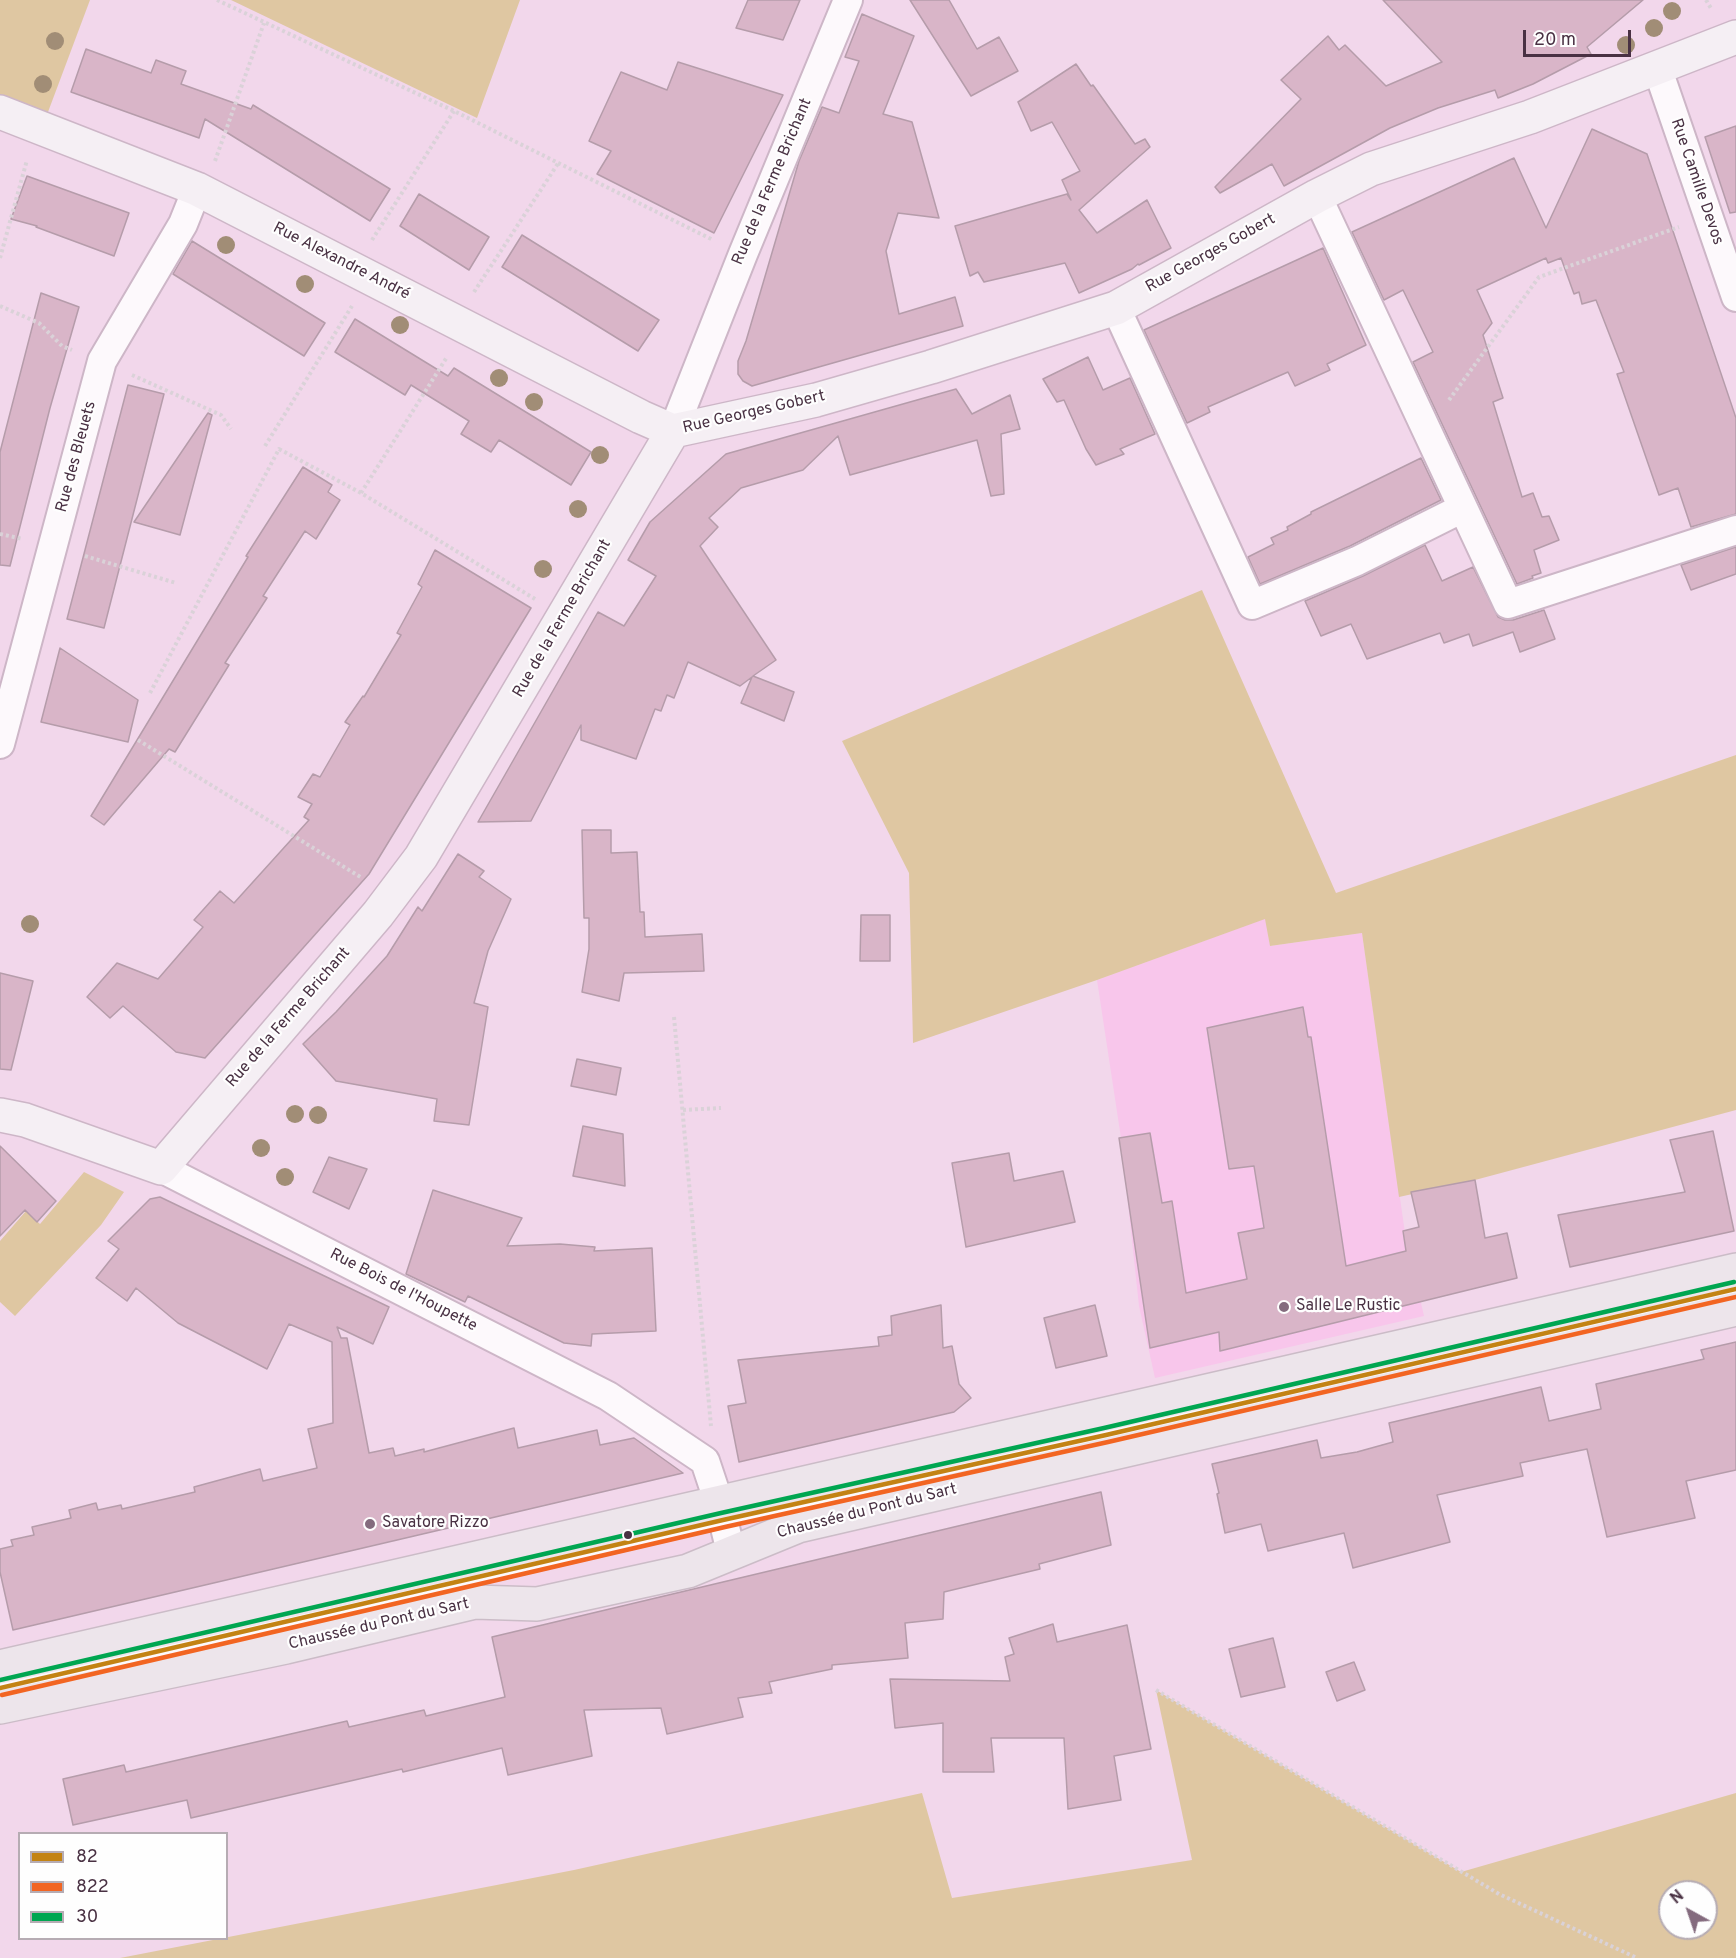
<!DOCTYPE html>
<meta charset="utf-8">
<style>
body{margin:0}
#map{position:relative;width:1736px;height:1958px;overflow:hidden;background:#f2d7eb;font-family:Overpass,sans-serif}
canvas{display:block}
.legend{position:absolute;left:18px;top:1832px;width:210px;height:108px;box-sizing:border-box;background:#fefefe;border:2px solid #b6acb3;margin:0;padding:8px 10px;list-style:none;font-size:18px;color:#493143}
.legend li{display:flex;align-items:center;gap:12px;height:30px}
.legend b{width:30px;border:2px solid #b6acb3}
.north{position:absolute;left:1658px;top:1880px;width:60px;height:60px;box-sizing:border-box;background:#fefefe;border:2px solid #b6acb3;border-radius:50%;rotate:320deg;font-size:16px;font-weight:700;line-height:24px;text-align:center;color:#493143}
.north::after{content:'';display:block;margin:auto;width:21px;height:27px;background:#846b7e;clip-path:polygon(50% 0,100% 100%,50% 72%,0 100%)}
.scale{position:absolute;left:1523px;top:30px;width:108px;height:27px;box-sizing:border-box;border:3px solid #493143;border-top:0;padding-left:8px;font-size:18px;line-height:21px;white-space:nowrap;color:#493143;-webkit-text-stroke:4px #fefefe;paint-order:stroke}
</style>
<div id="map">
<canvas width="1736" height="1958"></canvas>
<ul class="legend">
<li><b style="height:8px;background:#c38314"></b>82</li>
<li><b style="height:8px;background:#f26522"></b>822</li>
<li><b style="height:8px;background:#00a651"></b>30</li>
</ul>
<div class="north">N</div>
<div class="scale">20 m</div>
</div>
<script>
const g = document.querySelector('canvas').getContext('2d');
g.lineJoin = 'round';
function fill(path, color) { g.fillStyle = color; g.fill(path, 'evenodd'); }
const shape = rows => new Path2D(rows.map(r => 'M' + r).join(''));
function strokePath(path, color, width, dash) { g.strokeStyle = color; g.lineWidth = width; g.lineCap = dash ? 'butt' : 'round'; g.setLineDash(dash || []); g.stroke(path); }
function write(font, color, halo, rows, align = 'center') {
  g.font = font + ' Overpass,sans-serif'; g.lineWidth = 4.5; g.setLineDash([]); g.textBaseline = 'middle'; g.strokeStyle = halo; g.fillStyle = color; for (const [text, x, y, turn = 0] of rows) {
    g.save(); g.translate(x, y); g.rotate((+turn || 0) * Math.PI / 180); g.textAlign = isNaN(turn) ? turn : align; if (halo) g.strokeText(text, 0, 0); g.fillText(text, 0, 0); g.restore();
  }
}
fill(shape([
 [1266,918,1270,946,1362,933,1405,1233,1424,1316,1155,1378,1139,1306,1121,1138,1097,980]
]), '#f8c6eb');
fill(shape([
 [0,0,90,0,42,128,0,112],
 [231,0,520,0,477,118],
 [1202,590,1336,893,1736,755,1736,1110,1475,1180,1399,1197,1362,933,1270,946,1265,919,1097,980,913,1043,909,873,842,741],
 [84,1172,124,1192,101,1225,15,1316,0,1302,0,1241,26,1211,40,1224],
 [1156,1690,1461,1872,1736,1793,1736,1958,120,1958,574,1870,922,1793,952,1898,1192,1860],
 [1670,1892,1706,1892,1706,1928,1670,1928]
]), '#dfc7a2');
const building = shape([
 [748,0,800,0,783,40,736,28,748,0],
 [910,0,949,0,977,49,999,37,1018,71,971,96,910,0],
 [1383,0,1643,0,1587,47,1591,54,1533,84,1498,98,1495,90,1438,108,1390,128,1284,186,1272,164,1220,193,1215,187,1301,99,1281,80,1328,36,1339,50,1345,45,1386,86,1442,62,1383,0],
 [862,14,914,36,883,114,912,122,939,218,898,213,886,251,899,314,955,297,963,326,752,386,743,381,738,374,738,361,746,341,799,161,822,107,839,113,859,61,845,57,862,14],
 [86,49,151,73,156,60,186,71,181,84,251,109,253,105,390,189,370,221,205,119,199,138,71,92,86,49],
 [678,62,783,95,714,233,597,174,611,151,589,141,621,72,667,90,678,62],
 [1076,64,1091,86,1093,85,1135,144,1145,139,1150,147,1079,210,1097,233,1147,200,1171,248,1139,265,1138,264,1132,269,1079,293,1065,263,984,282,978,272,970,276,955,226,1067,194,1071,200,1062,180,1080,171,1052,122,1031,131,1018,102,1076,64],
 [1736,126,1736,212,1730,213,1705,137,1736,126],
 [1592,129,1647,154,1736,418,1736,514,1691,527,1678,488,1659,495,1617,374,1624,372,1596,300,1582,304,1579,292,1574,294,1561,258,1548,263,1546,258,1477,290,1492,323,1483,335,1503,398,1493,402,1522,497,1533,493,1542,517,1549,516,1559,540,1534,550,1541,573,1532,576,1533,578,1517,584,1413,362,1433,352,1403,290,1384,300,1352,232,1514,158,1546,228,1592,129],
 [27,176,129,213,114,256,36,227,37,226,11,219,27,176],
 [419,194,489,237,469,270,400,226,419,194],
 [522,235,659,320,638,351,502,267,522,235],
 [192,241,325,323,304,356,173,274,192,241],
 [1323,248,1366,345,1327,364,1330,370,1295,386,1288,372,1208,407,1210,412,1187,423,1144,330,1323,248],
 [41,293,79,307,50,408,10,566,0,565,0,452,41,293],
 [355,319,448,376,454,368,591,452,571,485,499,440,491,452,461,434,469,421,411,385,405,395,335,352,355,319],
 [1088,357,1103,390,1130,378,1155,434,1120,449,1124,454,1096,465,1086,449,1064,400,1057,402,1043,379,1088,357],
 [128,385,164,394,104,628,67,619,128,385],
 [956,389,972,414,1010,395,1020,429,1001,434,1004,494,991,496,977,440,850,475,838,436,803,470,741,488,709,518,718,527,700,546,776,660,753,676,794,692,784,721,741,703,752,677,740,686,688,662,674,698,667,695,661,711,655,709,636,759,581,740,581,725,531,821,478,822,598,612,624,626,656,576,628,560,650,522,726,454,956,389],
 [208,413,212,415,180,535,134,522,208,413],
 [1421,458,1441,500,1350,546,1260,584,1248,557,1274,544,1271,538,1288,530,1287,527,1311,514,1311,512,1421,458],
 [303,467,332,485,328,492,340,500,316,539,305,531,263,596,267,598,225,663,229,665,175,752,169,749,104,825,91,816,248,557,246,556,303,467],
 [1425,545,1442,581,1473,567,1498,617,1505,620,1513,620,1544,610,1555,639,1520,652,1513,632,1473,646,1469,634,1444,643,1440,633,1367,659,1351,624,1321,636,1305,601,1363,576,1425,545],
 [1736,547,1736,574,1691,590,1681,565,1736,547],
 [435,550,531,608,369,874,205,1058,176,1052,123,1006,110,1018,87,997,117,963,158,979,203,927,194,920,220,891,234,903,309,820,304,817,312,804,298,797,313,774,320,777,350,725,345,722,363,696,364,697,401,635,397,633,422,587,418,584,435,550],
 [60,648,138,700,128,742,41,722,60,648],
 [582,830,611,830,611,853,637,852,640,912,644,912,645,937,702,934,704,971,624,973,619,1001,582,992,589,949,589,918,584,918,582,830],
 [458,854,484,871,479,877,511,899,488,951,474,1003,488,1007,469,1125,434,1121,437,1099,336,1081,303,1044,336,1012,387,956,418,907,422,911,458,854],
 [861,915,890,915,890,961,860,961,861,915],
 [0,973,33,981,11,1070,0,1069,0,973],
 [1303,1007,1308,1037,1311,1037,1346,1266,1406,1251,1403,1231,1419,1227,1411,1192,1475,1180,1485,1238,1507,1233,1517,1278,1220,1351,1219,1332,1150,1348,1119,1138,1150,1133,1162,1203,1172,1201,1186,1293,1247,1279,1238,1233,1264,1228,1254,1166,1229,1169,1207,1028,1303,1007],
 [577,1059,621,1068,616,1095,571,1086,577,1059],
 [583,1126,623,1134,625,1186,573,1176,583,1126],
 [1713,1131,1734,1231,1570,1267,1558,1215,1685,1192,1670,1140,1713,1131],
 [0,1146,56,1201,37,1222,25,1210,0,1236,0,1146],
 [1009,1153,1014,1181,1063,1171,1075,1222,966,1247,952,1163,1009,1153],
 [329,1157,367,1169,349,1209,313,1192,329,1157],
 [433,1190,522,1218,507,1246,560,1244,595,1247,594,1251,652,1248,656,1331,592,1334,591,1346,564,1343,468,1296,465,1302,406,1274,433,1190],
 [160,1197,389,1307,373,1344,337,1327,341,1338,347,1338,369,1453,393,1448,395,1456,424,1449,424,1452,514,1428,518,1448,597,1430,600,1445,634,1438,683,1473,13,1630,0,1572,0,1549,13,1546,11,1540,34,1535,32,1527,71,1518,69,1510,96,1503,98,1510,121,1505,122,1509,195,1492,194,1487,260,1469,263,1481,317,1468,308,1429,333,1423,332,1342,289,1324,267,1369,178,1323,136,1288,127,1301,96,1278,119,1249,108,1241,150,1199,160,1197],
 [941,1305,943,1348,952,1346,959,1384,971,1398,954,1412,739,1462,728,1406,746,1403,738,1360,879,1346,878,1337,892,1335,891,1316,941,1305],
 [1095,1305,1107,1356,1056,1368,1044,1318,1095,1305],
 [1736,1342,1736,1470,1686,1481,1695,1518,1607,1537,1587,1449,1520,1463,1523,1476,1437,1495,1450,1542,1353,1568,1344,1533,1268,1551,1261,1524,1225,1533,1217,1494,1219,1493,1212,1464,1317,1440,1321,1458,1357,1452,1393,1442,1389,1423,1541,1387,1549,1421,1601,1409,1596,1384,1704,1359,1701,1350,1736,1342],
 [1101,1492,1111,1545,1039,1564,1040,1569,944,1592,943,1619,905,1623,908,1658,832,1665,832,1669,769,1682,772,1693,738,1698,743,1717,667,1734,661,1708,584,1710,592,1756,508,1775,502,1748,403,1772,402,1769,191,1818,187,1800,73,1825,63,1779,124,1765,126,1772,347,1721,349,1727,424,1710,426,1716,505,1697,492,1637,1101,1492],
 [1053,1624,1057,1642,1127,1625,1151,1749,1114,1756,1121,1800,1068,1809,1064,1738,991,1738,994,1772,943,1772,943,1723,895,1728,890,1679,1010,1681,1005,1657,1014,1654,1009,1638,1053,1624],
 [1273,1638,1285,1687,1241,1697,1229,1649,1273,1638],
 [1354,1662,1365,1690,1337,1701,1326,1672,1354,1662]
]);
fill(building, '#d9b5c8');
strokePath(building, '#b59caa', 1.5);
const lane = shape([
 [0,1688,723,1520,1106,1435,1736,1289]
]);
const street = shape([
 [1657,67,1736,297],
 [1317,196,1508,604,1736,530],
 [1116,308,1252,605,1357,561,1463,508],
 [673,431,743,254,848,0],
 [0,744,102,361,183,224,197,189],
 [161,1168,608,1396,705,1461,719,1503,731,1552]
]);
const secondary = shape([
 [0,112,197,189,641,417,673,431],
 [673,431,816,400,931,367,1116,308,1317,196,1371,169,1530,117,1736,37],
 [0,1115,25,1120,161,1168,378,914,421,857,673,431]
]);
const primary = shape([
 [0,1667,1736,1270],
 [0,1707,286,1647,475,1602,537,1604,688,1571,798,1526,1736,1309]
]);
strokePath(lane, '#cdb6c7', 18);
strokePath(street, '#cdb6c7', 32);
strokePath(secondary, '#cdb6c7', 36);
strokePath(primary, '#cbbcc7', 36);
strokePath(shape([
 [217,0,454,111,713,240],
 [1706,0,1712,10],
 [215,161,264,23],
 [372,240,454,111],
 [0,258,27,160],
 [474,292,559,162],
 [0,306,39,323,62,346,72,350],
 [132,375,221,415,231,429],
 [1449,400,1539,277,1679,227],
 [265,446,352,306],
 [361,493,447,357],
 [0,534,23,539],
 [85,556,176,583],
 [150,693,279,449,361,493,535,599],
 [138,740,362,878],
 [674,1017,711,1426],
 [683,1110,721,1108],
 [1156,1690,1499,1894,1637,1958]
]), '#dad2d8', 4, [3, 3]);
strokePath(lane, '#fdf9fc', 15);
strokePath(street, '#fdf9fc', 28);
strokePath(secondary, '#f5eff4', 33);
strokePath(primary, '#ede5eb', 33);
strokePath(shape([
 [0,1688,723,1520,1106,1435,1736,1289]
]), '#c38314', 4.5);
strokePath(shape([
 [2,1695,725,1527,1108,1442,1736,1297]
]), '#f26522', 4.5);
strokePath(shape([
 [0,1680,721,1513,1104,1428,1734,1282]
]), '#00a651', 4.5);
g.fillStyle = '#a18d76';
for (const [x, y] of [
 [1672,11],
 [1654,28],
 [55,41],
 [1626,45],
 [43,84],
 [226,245],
 [305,284],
 [400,325],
 [499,378],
 [534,402],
 [600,455],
 [578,509],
 [543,569],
 [30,924],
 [295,1114],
 [318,1115],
 [261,1148],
 [285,1177]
]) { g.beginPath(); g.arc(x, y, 9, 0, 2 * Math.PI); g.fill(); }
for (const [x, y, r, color] of [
 [1284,1307,6,"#846b7e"],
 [370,1524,6,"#846b7e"],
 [628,1535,5,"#493143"]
]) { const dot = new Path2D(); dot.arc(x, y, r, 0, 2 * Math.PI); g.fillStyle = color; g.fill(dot); strokePath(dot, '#fefefe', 2); }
write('16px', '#493143', '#fefefe', [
 ["Rue de la Ferme Brichant",773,182,-67],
 ["Rue Camille Devos",1696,182,71],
 ["Rue Georges Gobert",1211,254,-29],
 ["Rue Alexandre André",341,262,27],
 ["Rue Georges Gobert",754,413,-13],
 ["Rue des Bleuets",77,457,-75],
 ["Rue de la Ferme Brichant",563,619,-60],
 ["Rue de la Ferme Brichant",289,1018,-49],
 ["Rue Bois de l'Houpette",403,1291,27],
 ["Chaussée du Pont du Sart",867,1512,-14],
 ["Chaussée du Pont du Sart",379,1625,-13]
]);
write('16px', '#493143', '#fefefe', [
 ["Salle Le Rustic",1296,1307],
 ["Savatore Rizzo",382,1524]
], 'left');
</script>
